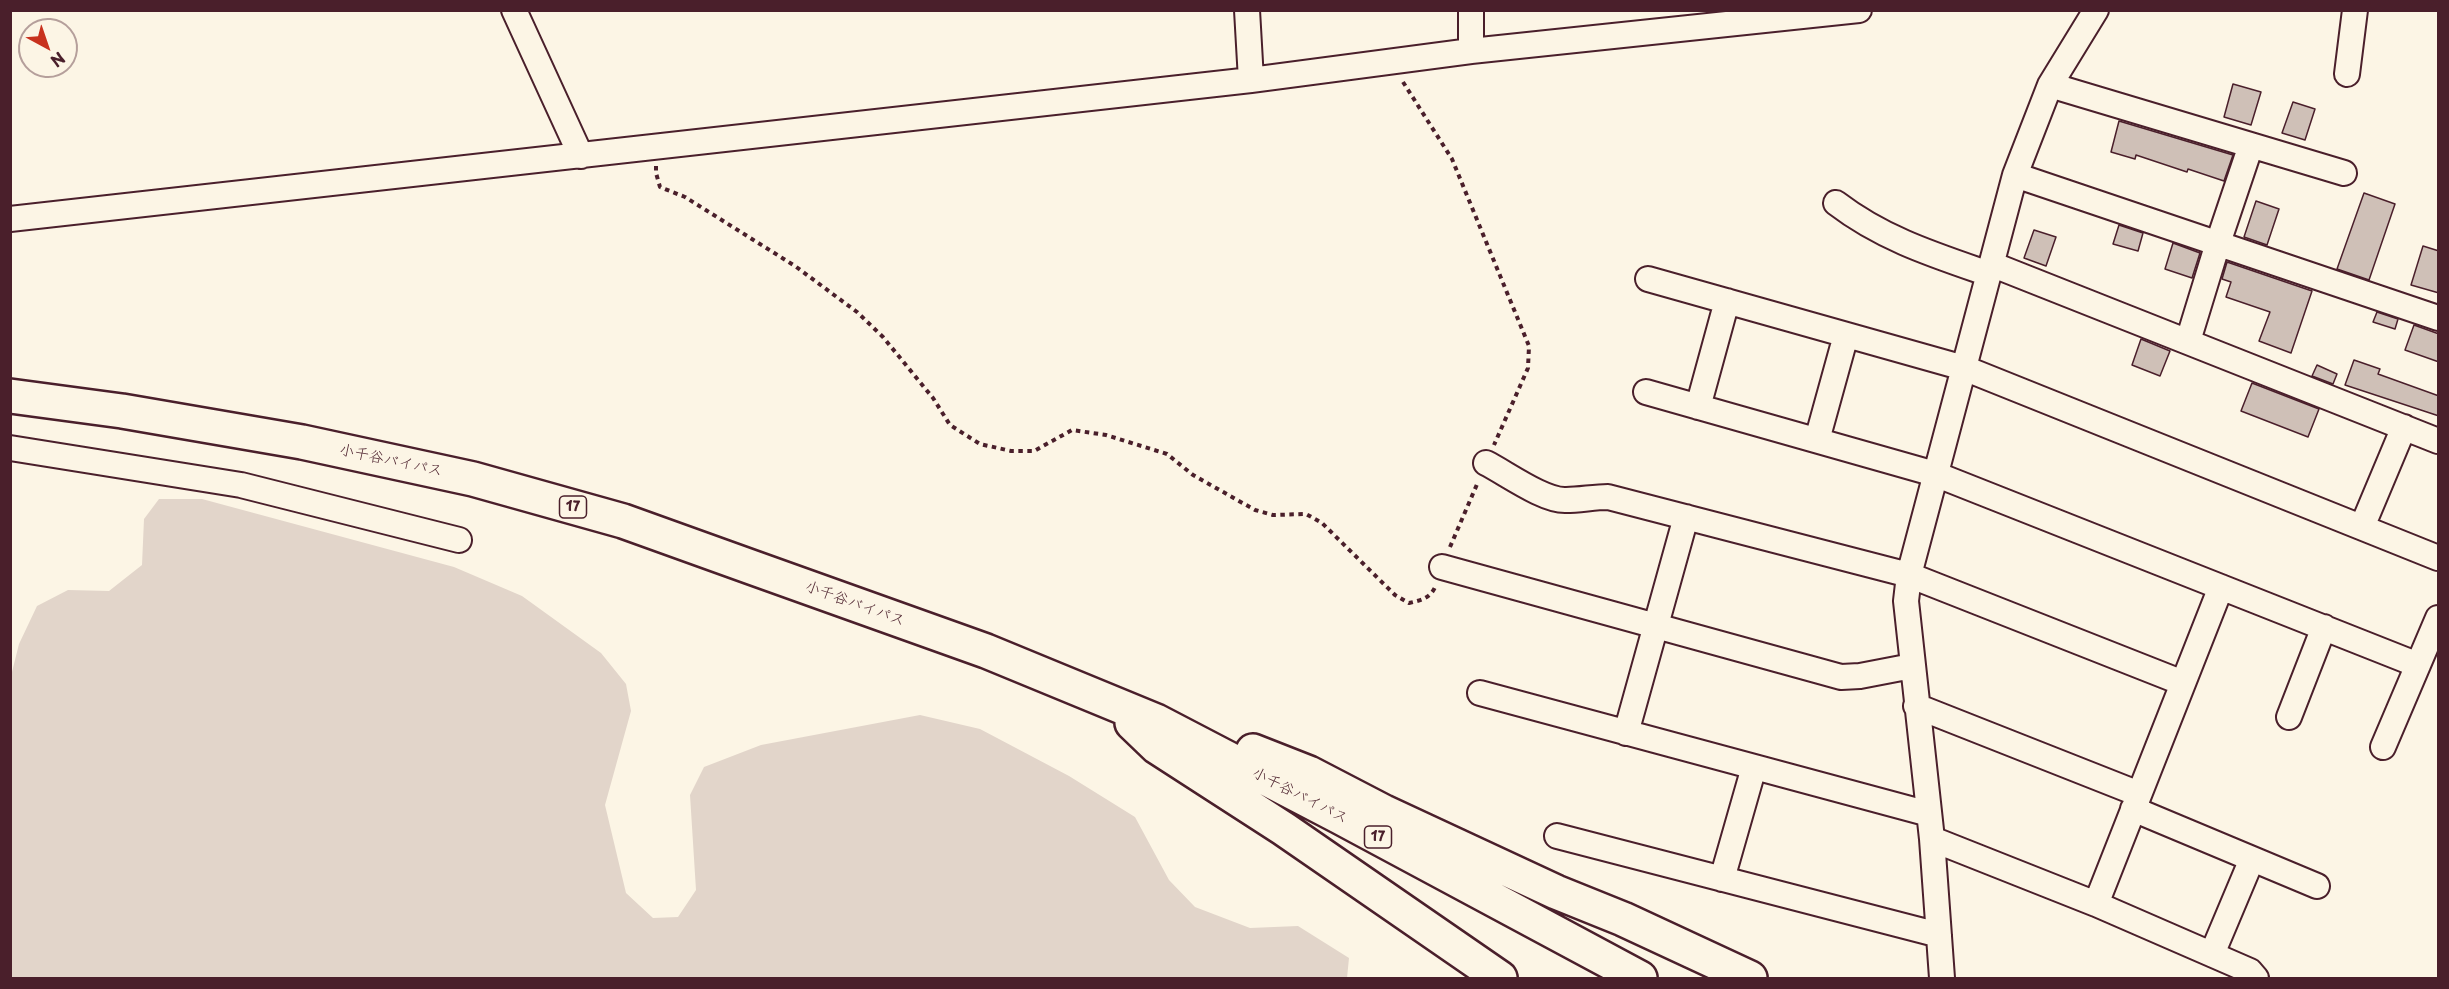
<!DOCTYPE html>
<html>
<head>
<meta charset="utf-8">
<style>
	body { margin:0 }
	#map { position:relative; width:2449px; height:989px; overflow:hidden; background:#fcf5e5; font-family:"Playpen Sans",sans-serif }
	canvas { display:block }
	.frame { position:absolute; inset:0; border:12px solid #4a1f2b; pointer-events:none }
	.north { position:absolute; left:18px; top:18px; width:60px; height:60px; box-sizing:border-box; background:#fcf5e5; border:2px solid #b59f9b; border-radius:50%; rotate:140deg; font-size:16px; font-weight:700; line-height:24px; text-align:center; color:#4a1f2b }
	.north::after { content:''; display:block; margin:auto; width:21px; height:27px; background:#c8321e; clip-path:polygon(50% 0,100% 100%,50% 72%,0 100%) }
</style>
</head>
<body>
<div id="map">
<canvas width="2449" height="989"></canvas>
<div class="frame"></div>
<div class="north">N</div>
</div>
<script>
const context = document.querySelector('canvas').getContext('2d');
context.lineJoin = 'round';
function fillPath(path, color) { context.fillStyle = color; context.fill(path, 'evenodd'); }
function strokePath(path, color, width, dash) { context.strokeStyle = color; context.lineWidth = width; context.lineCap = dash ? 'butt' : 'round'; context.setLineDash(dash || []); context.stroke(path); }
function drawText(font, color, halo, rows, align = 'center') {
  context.font = font + ' "Playpen Sans","Klee One",sans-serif'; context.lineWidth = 4.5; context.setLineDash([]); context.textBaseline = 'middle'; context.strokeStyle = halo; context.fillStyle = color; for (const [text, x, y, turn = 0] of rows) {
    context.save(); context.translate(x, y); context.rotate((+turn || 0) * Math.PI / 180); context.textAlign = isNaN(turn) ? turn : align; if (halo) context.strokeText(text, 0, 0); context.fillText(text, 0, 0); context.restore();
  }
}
const green = new Path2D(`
	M159 499H202L454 567 522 596 601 653 626 684 631 711 605 805 626 893 653 918 678 917 696 890 690 795 704 767 761 745 920 715 980 729 1069 776 1135 817 1169 880 1195 907 1250 928 1298 926 1349 958 1347 978H11L10 680 19 644 37 606 68 590 109 591 142 565 144 519Z`);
const building = new Path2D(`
	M2233 84 2261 92 2251 125 2224 117Z
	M2293 102 2315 109 2305 140 2282 133Z
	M2119 121 2233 155 2224 181 2188 169 2187 172 2136 155 2135 159 2111 152Z
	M2364 193 2395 204 2369 280 2337 269Z
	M2256 201 2279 209 2267 245 2244 237Z
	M2119 225 2143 233 2138 251 2113 244Z
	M2034 230 2056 237 2046 266 2024 258Z
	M2173 243 2200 253 2192 278 2165 269Z
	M2423 246 2439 251V293L2411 285Z
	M2227 262 2312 291 2291 353 2259 341 2270 312 2226 297 2231 282 2222 279Z
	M2377 312 2398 319 2395 329 2373 322Z
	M2414 325 2439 334V362L2405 350Z
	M2141 339 2170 351 2160 376 2132 365Z
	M2354 360 2380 369 2378 374 2439 396V416L2345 385Z
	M2317 365 2337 374 2333 384 2312 376Z
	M2252 383 2319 409 2308 437 2241 411Z`);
const path = new Path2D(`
	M1403 82 1452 159 1529 346 1528 368 1494 445
	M656 166V173L660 187 685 197 795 266 857 312 883 337 933 398 950 425 980 444 1011 451H1034L1072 430 1106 435 1167 454 1193 475 1255 510 1273 515 1306 514 1322 523 1395 595 1409 603C1422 600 1431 598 1436 585
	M1450 547 1478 482`);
const minor = new Path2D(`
	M514 10 581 156
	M1247 10 1251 80
	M1471 10V51
	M2347 74 2355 10
	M2050 85 2344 173
	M2015 175 2438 318
	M1836 203C1883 239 1934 255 1989 274
	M10 219 1251 80 1471 51 1859 10
	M1991 264 2438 441
	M1648 279 1964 368 2438 558
	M2188 341 2218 243 2251 145
	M1646 392 1935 474 2418 665
	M1698 407 1727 301
	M1817 440 1846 335
	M10 448 241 485 459 540
	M1486 463C1506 473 1544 501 1566 500 1580 500 1594 497 1608 497L1909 575 2183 683
	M2362 527 2404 427
	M1442 567 1841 677 1860 676 1912 666
	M1480 693 1929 814
	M1916 706 2139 794
	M2289 717 2324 627
	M1626 733 1686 517
	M2383 747 2438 618
	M2133 809 2317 886
	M1557 836 1939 935
	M1932 839 2096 904 2250 971 2256 978
	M1722 879 1754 767
	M2096 904 2221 587
	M2212 954 2252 859
	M1942 978 1932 839 1906 601 1909 575 2015 175 2050 85 2096 10`);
const highway = new Path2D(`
	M10 396 122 411 302 442 473 479 623 521 751 567 986 651 1156 721 1340 817 1640 978
	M1132 723 1157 747 1284 829 1500 978
	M1253 751 1309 773 1384 812 1556 892 1623 919 1750 978`);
const shields = [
	[573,507,27],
	[1378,837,27]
];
const shieldNames = [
	["17",573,507],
	["17",1378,837]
];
const streetNames = [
	["小千谷バイパス",391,461,12],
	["小千谷バイパス",855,604,20],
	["小千谷バイパス",1300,796,27]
];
fillPath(green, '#e2d5ca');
fillPath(building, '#cfc0b7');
strokePath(building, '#4a1f2b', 1.5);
strokePath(minor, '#4a1f2b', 28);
strokePath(highway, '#4a1f2b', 38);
strokePath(path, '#4a1f2b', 4, [4.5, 4.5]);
strokePath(minor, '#fcf5e5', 24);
strokePath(highway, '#fcf5e5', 33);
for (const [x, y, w] of shields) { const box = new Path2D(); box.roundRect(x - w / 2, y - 11, w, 22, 4.5); context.fillStyle = '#fcf5e5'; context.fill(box); strokePath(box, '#4a1f2b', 1.5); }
drawText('bold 14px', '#4a1f2b', null, shieldNames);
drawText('15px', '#4a1f2b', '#fcf5e5', streetNames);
</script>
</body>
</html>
